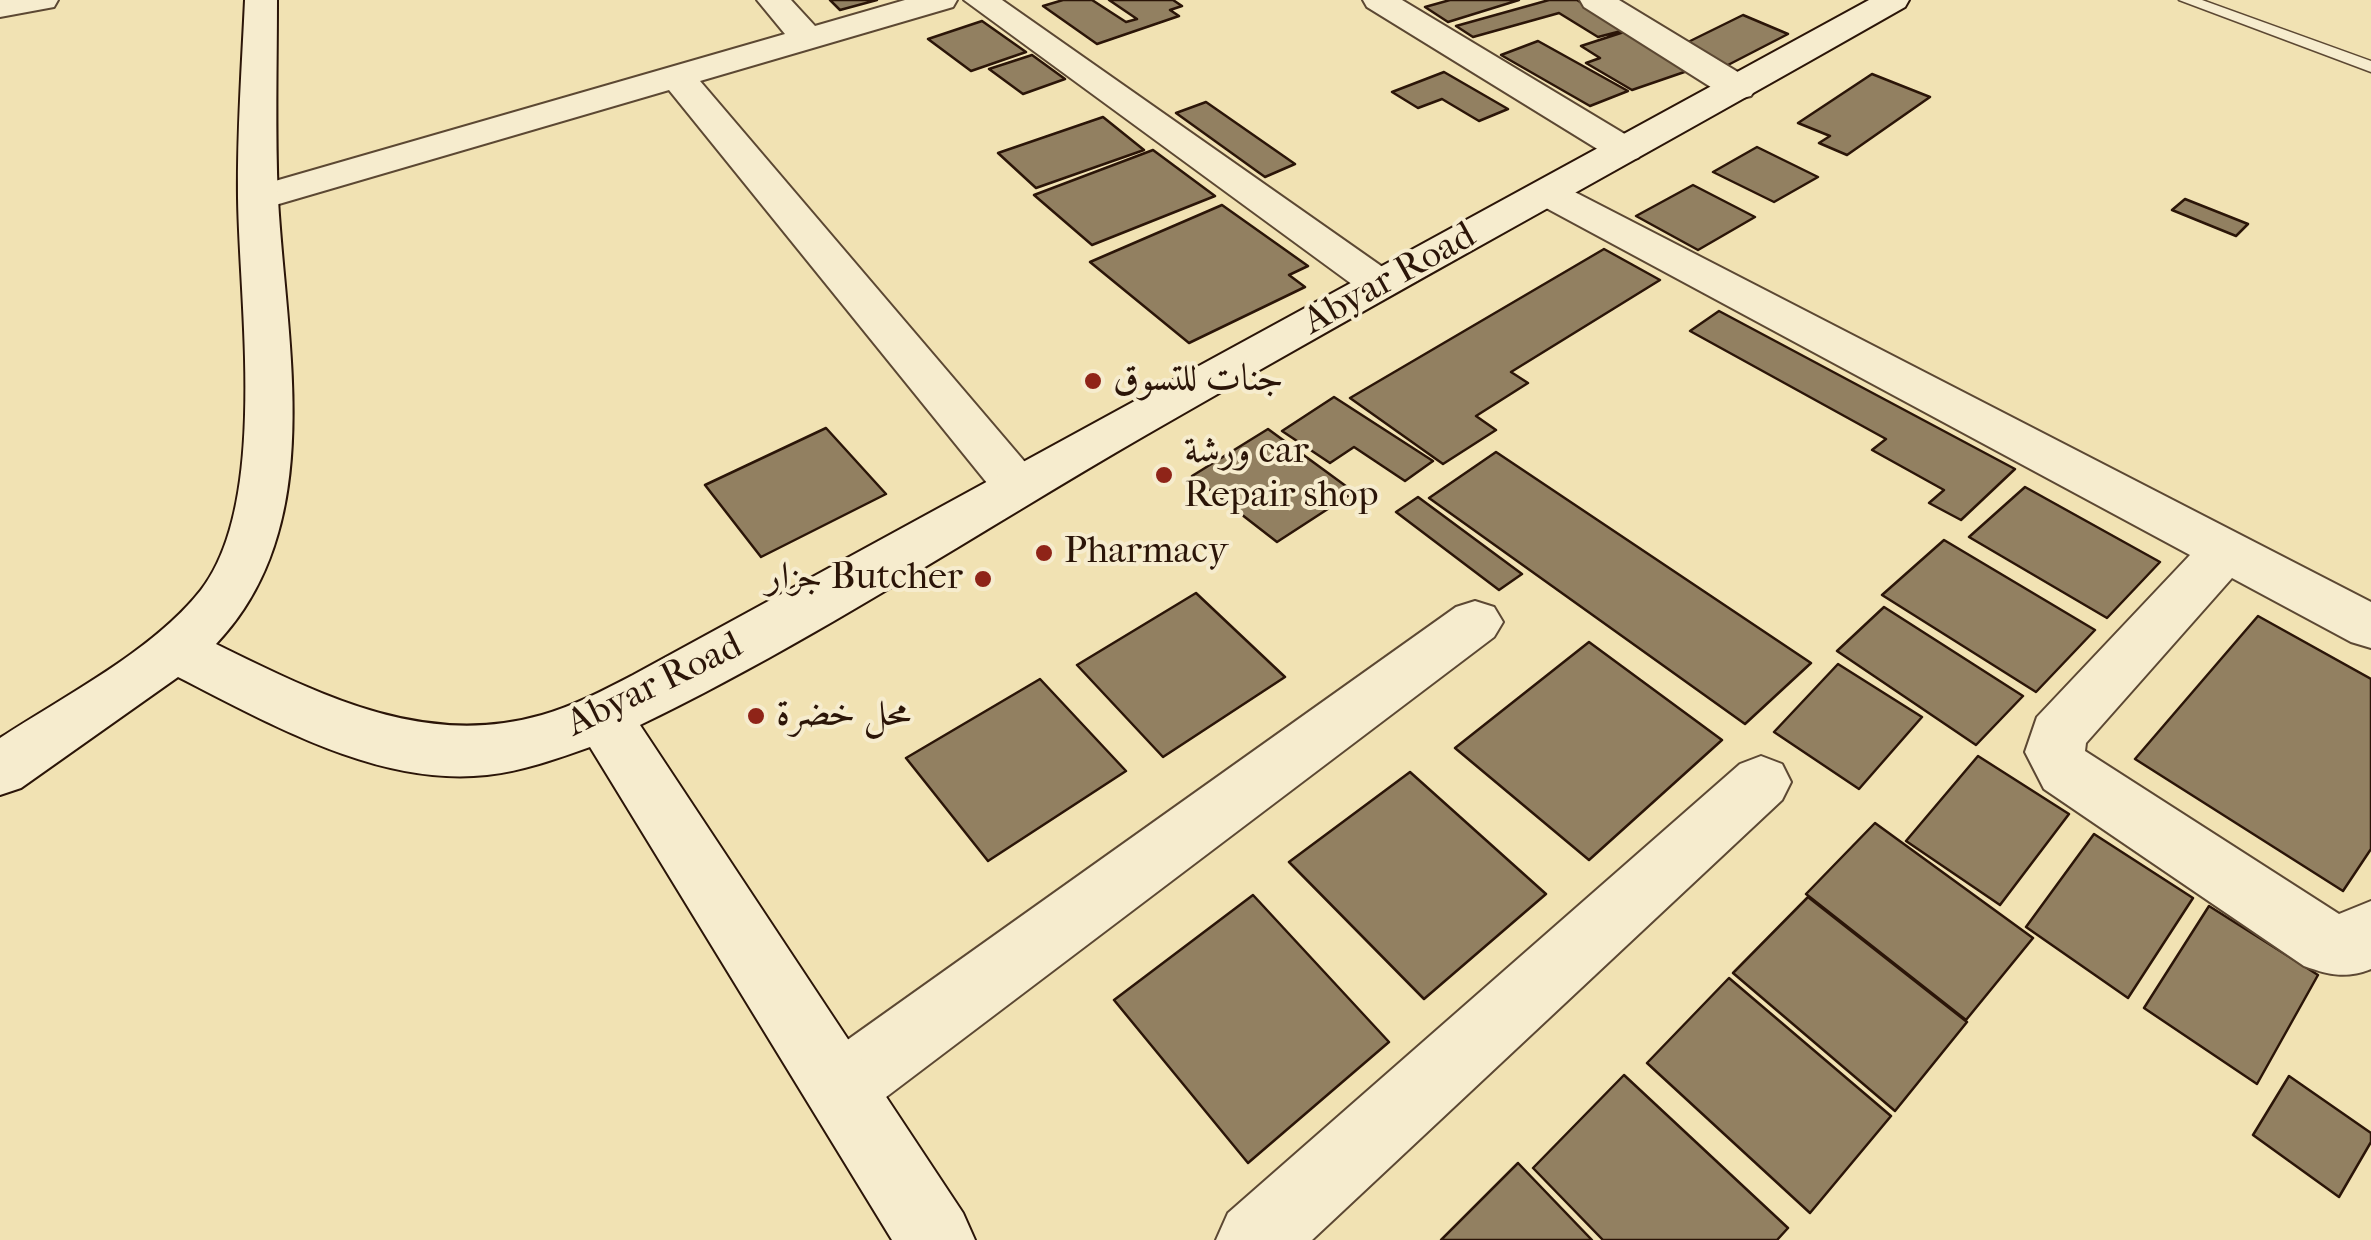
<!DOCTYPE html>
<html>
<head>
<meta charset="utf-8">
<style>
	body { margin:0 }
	canvas { display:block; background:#f1e2b3 }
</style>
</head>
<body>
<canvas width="2371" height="1240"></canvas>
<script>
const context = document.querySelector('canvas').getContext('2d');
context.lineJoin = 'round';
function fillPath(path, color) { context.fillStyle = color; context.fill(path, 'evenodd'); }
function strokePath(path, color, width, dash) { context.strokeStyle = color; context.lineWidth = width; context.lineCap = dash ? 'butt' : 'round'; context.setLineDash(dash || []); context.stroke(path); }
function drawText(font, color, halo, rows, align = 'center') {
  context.font = font + ' "IM FELL French Canon",Amiri,serif'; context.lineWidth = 8; context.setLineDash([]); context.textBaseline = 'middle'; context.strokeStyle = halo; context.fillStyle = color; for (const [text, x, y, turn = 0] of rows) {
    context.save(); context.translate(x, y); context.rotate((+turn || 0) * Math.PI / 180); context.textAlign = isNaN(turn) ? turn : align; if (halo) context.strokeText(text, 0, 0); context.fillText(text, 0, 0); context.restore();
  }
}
const building = new Path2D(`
	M830 0H877L840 10Z
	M1063 0H1092L1126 22 1137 19 1109 0H1173L1182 6 1170 10 1179 16 1097 44 1043 6Z
	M1450 0H1519L1448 22 1425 7Z
	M1549 0H1577L1625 30 1598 37 1559 13 1473 37 1456 26Z
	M1743 15 1788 34 1726 66 1680 46Z
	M982 21 1026 52 971 71 928 39Z
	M1630 30 1696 68 1632 90 1586 63 1600 58 1581 46Z
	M1538 41 1628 91 1590 106 1501 55Z
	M1032 55 1065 79 1023 94 989 69Z
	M1444 72 1508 109 1479 121 1442 99 1418 108 1392 92Z
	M1872 74 1930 97 1847 155 1819 143 1830 136 1798 123Z
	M1206 102 1295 164 1265 177 1176 113Z
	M1103 117 1144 150 1036 188 998 153Z
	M1757 147 1818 177 1774 202 1713 172Z
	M1153 150 1215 196 1092 245 1034 195Z
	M1693 185 1755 217 1698 250 1636 216Z
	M2185 199 2248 224 2236 236 2172 210Z
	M1222 205 1308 266 1289 275 1305 287 1189 343 1090 262Z
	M1604 249 1660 280 1511 372 1528 383 1476 416 1496 430 1443 464 1350 398Z
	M1719 311 2015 469 1961 520 1929 503 1944 490 1872 450 1886 439 1690 331Z
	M1334 397 1433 461 1405 481 1354 447 1330 463 1282 431Z
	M826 428 886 494 761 557 705 485Z
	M1268 429 1354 492 1277 542 1192 476Z
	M1496 452 1811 663 1745 724 1429 498Z
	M2025 487 2160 562 2107 618 1969 537Z
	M1418 497 1522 574 1499 590 1396 512Z
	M1944 540 2095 630 2036 692 1882 595Z
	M1196 593 1285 677 1163 757 1077 665Z
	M1884 607 2023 696 1976 745 1837 651Z
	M2258 616 2371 679V849L2343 891 2135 759Z
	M1589 642 1722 740 1589 860 1455 748Z
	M1838 664 1922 717 1859 789 1774 732Z
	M1040 679 1126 771 988 861 906 758Z
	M1978 756 2069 814 2000 905 1906 841Z
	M1410 772 1546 894 1424 999 1289 862Z
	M1875 823 2033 938 1966 1020 1806 894Z
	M2094 834 2193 898 2128 998 2026 927Z
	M1253 895 1389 1042 1248 1163 1114 1000Z
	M1808 897 1967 1022 1895 1111 1733 973Z
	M2209 906 2318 975 2257 1084 2144 1008Z
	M1729 978 1891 1116 1810 1213 1647 1063Z
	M1624 1075 1788 1228 1777 1240H1603L1533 1168Z
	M2289 1076 2371 1133V1142L2339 1197 2253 1135Z
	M1518 1163 1592 1240H1441Z`);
const lane = new Path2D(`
	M2179 0H2202L2371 61V72Z`);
const street = new Path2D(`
	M0 0H58L54 7 0 17Z
	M757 0H791L815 26 905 0H957L953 7 700 81 1036 475 1043 487 1036 499 1018 505 1000 499 669 90 272 206 258 210 244 206 238 198 244 190 785 34Z
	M964 0H1002L1394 275 1400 284 1394 293 1379 297 1364 293Z
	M1363 0H1402L1638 142 1644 150 1638 158 1625 161 1612 158 1367 7Z
	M1580 0H1619L1751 80 1756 88 1751 96 1738 99 1725 96 1584 7Z
	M1549 182 1563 186 2371 602V648L2351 642 2232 578 2086 743 2085 751 2339 914 2371 901V969C2346 979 2329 975 2304 966L2044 789 2025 752 2037 717 2190 555 1535 202 1529 194 1535 186Z
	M1475 601 1494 607 1503 622 1494 637 865 1113 840 1124 815 1113 804 1088 815 1063 1456 607Z
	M1761 756 1782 764 1791 782 1782 800 1312 1240H1216L1228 1213 1740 764Z`);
const secondary = new Path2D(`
	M245 0H277C277 66 275 133 278 199 286 346 329 526 216 644 320 695 424 749 542 715 574 706 604 690 633 675L1869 0H1909L1905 7C1653 151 1397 290 1146 435 978 532 814 641 640 725L963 1213 975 1240H892L590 747C556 759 523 771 487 775 379 787 271 724 178 677L21 788 0 795V738C64 696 153 651 201 590 269 502 239 304 238 197 237 131 242 66 245 0Z`);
const markers = [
	[1093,381,10,"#8f2418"],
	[1164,475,10,"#8f2418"],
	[1044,553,10,"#8f2418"],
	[983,579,10,"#8f2418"],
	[756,716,10,"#8f2418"]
];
const streetNames = [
	["Abyar Road",1390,280,-29],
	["Abyar Road",655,686,-26]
];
const poiNames = [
	["جنات للتسوق",1113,381],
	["ورشة car",1184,453],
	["Repair shop",1184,497],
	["Pharmacy",1064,553],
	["جزار Butcher",963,579,"right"],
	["محل خضرة",776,716]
];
fillPath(building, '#928061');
strokePath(building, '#2b1508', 2.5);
strokePath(lane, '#5c4833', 3);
strokePath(street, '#5c4833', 4);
strokePath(secondary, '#2b1508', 4);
fillPath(lane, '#f6ecce');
fillPath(street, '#f6ecce');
fillPath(secondary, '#f6ecce');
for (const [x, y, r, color] of markers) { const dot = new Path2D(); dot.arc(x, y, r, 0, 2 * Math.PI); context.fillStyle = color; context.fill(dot); strokePath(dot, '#f6ecce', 4); }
drawText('38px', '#2b1508', '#f6ecce', streetNames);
drawText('38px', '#2b1508', '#f6ecce', poiNames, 'left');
</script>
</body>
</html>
